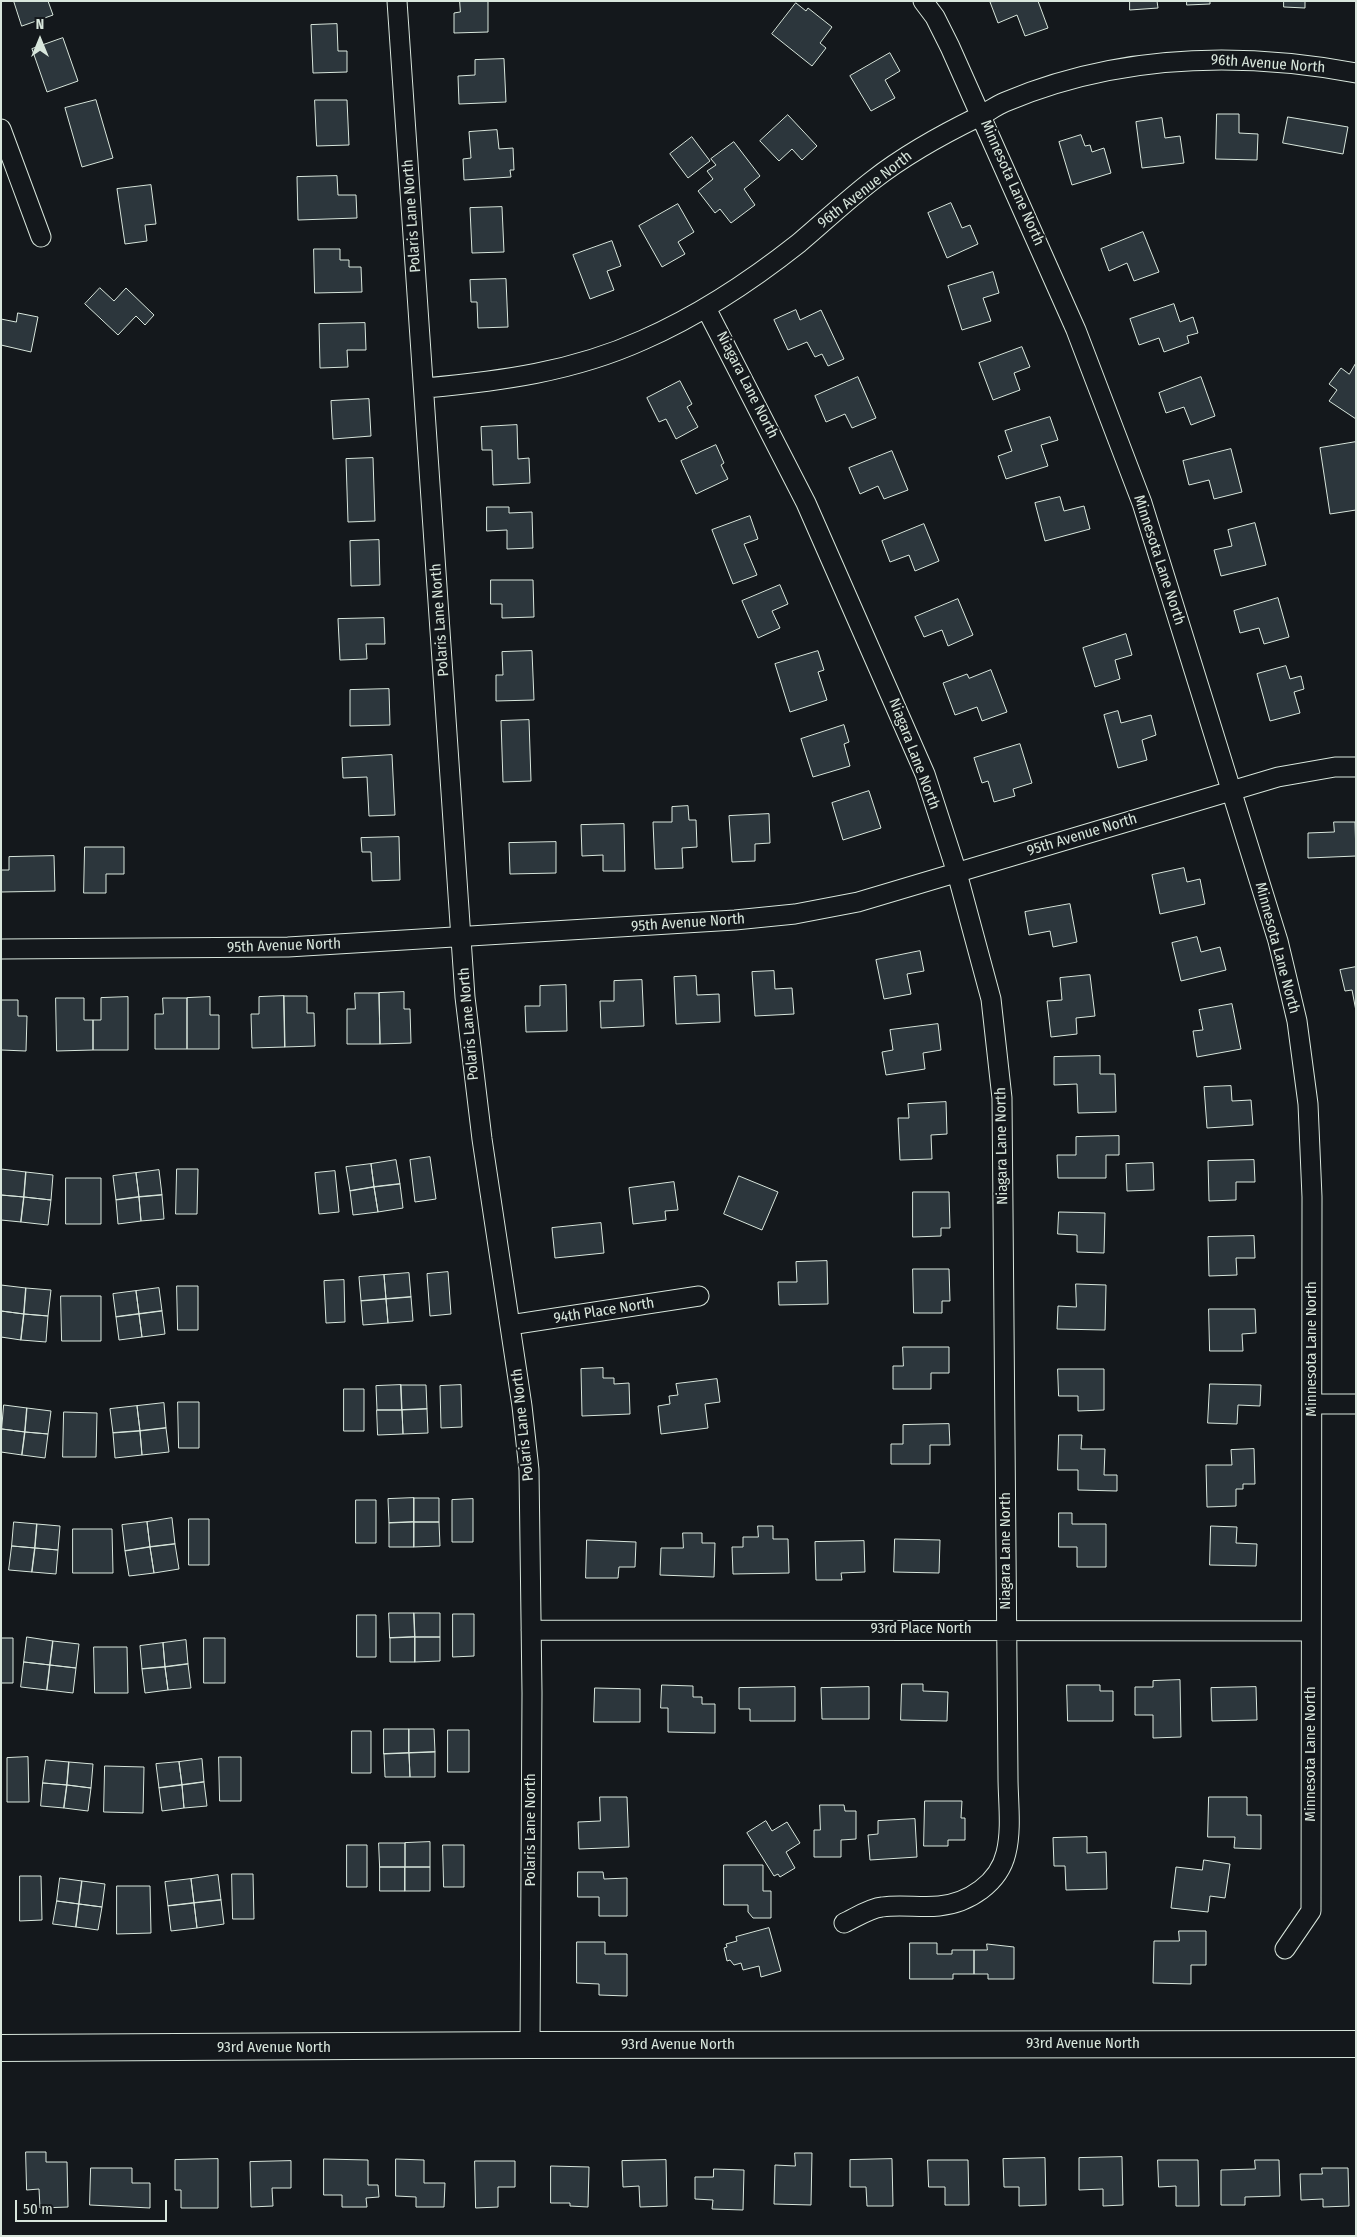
<!DOCTYPE html>
<html>
<head>
<meta charset="utf-8">
<style>
	body { margin:0 }
	#map { position:relative; width:1357px; height:2237px; overflow:hidden; background:#14181c; font-family:"Fira Sans Condensed",sans-serif }
	canvas { display:block }
	.frame { position:absolute; inset:0; border:2px solid #d8e6dc; pointer-events:none }
	.north { position:absolute; left:15px; top:15px; width:50px; height:50px; -webkit-text-stroke:4px #14181c; paint-order:stroke; rotate:0deg; font-size:14px; font-weight:700; line-height:20px; text-align:center; color:#d8e6dc }
	.north::after { content:''; display:block; margin:auto; width:18px; height:22px; background:#d8e6dc; clip-path:polygon(50% 0,100% 100%,50% 72%,0 100%) }
	.scale { position:absolute; left:15px; top:2200px; width:152px; height:22px; box-sizing:border-box; border:2px solid #d8e6dc; border-top:0; padding-left:6px; font-size:15px; line-height:18px; white-space:nowrap; color:#d8e6dc; -webkit-text-stroke:4px #14181c; paint-order:stroke }
</style>
</head>
<body>
<div id="map">
<canvas width="1357" height="2237"></canvas>
<div class="frame"></div>
<div class="north">N</div>
<div class="scale">50 m</div>
</div>
<script>
const context = document.querySelector('canvas').getContext('2d');
context.lineJoin = 'round';
function fillPath(path, color) { context.fillStyle = color; context.fill(path, 'evenodd'); }
function strokePath(path, color, width, dash) { context.strokeStyle = color; context.lineWidth = width; context.lineCap = dash ? 'butt' : 'round'; context.setLineDash(dash || []); context.stroke(path); }
function drawText(font, color, halo, rows, align = 'center') {
  context.font = font + ' "Fira Sans Condensed",sans-serif'; context.lineWidth = 4; context.setLineDash([]); context.textBaseline = 'middle'; context.strokeStyle = halo; context.fillStyle = color; for (const [text, x, y, turn = 0] of rows) {
    context.save(); context.translate(x, y); context.rotate((+turn || 0) * Math.PI / 180); context.textAlign = isNaN(turn) ? turn : align; if (halo) context.strokeText(text, 0, 0); context.fillText(text, 0, 0); context.restore();
  }
}
const building = new Path2D(`
	M14 1H48L53 15 22 26Z
	M460 1H488V32L454 33V13L460 12Z
	M1038 1 1048 28 1025 36 1017 15 998 23 990 2Z
	M1130 1H1157L1158 8 1130 10Z
	M1187 1H1210V4L1187 5Z
	M1284 1H1305V8L1284 7Z
	M796 3 806 11 808 8 832 27 820 43 826 48 812 66 772 34Z
	M337 24 338 51H347V72L313 73 311 25Z
	M63 38 78 81 47 92 32 49Z
	M890 53 900 71 885 80 895 98 871 111 850 76Z
	M504 59 506 102 459 104 458 76 475 75V60Z
	M96 100 113 158 82 167 65 108Z
	M315 100H347L349 145 317 146Z
	M1217 114H1239V133L1258 134 1257 160 1216 159Z
	M788 115 817 146 802 160 792 149 779 161 760 141Z
	M1288 117 1348 127 1343 154 1283 143Z
	M1162 118 1165 138 1180 136 1184 163 1142 168 1136 122Z
	M497 130 499 149 513 148 514 170H510L511 177 464 180 463 159 471 158 469 132Z
	M1081 135 1085 146 1090 145 1092 152 1104 148 1111 173 1072 185 1059 142Z
	M692 137 710 161 688 178 670 154Z
	M734 142 760 176 744 189 755 205 731 223 720 209 715 213 698 191 713 179 707 171 716 165 711 159Z
	M337 176 338 195H356L357 218 298 220 297 177Z
	M151 185 156 224 145 225 147 241 125 244 117 189Z
	M951 203 962 228 970 225 978 244 947 258 928 213Z
	M678 204 694 232 678 242 685 254 662 267 639 226Z
	M502 207 504 252 472 253 470 208Z
	M1143 232 1159 272 1134 281 1127 263 1109 271 1101 249Z
	M612 241 621 266 607 271 614 290 590 299 573 255Z
	M314 249H340V260H349V267H361L362 292 315 293Z
	M993 272 999 293 983 298 991 321 962 330 948 286Z
	M506 279 508 327 478 328 477 302H471L470 280Z
	M100 288 114 301 126 288 154 315 145 325 136 316 118 335 85 304Z
	M1174 304 1180 322 1193 317 1198 333 1187 336 1189 343 1164 352 1159 338 1139 345 1130 319Z
	M796 310 800 320 821 310 844 359 828 366 822 354 815 357 807 342 788 350 774 320Z
	M18 313 38 317 31 352 1 345V319L16 322Z
	M365 323 366 350H347L348 367 320 368 319 324Z
	M1022 347 1030 367 1014 373 1020 390 993 400 979 363Z
	M1356 363V419L1329 401 1337 390 1329 384 1341 368 1349 374Z
	M858 377 876 418 852 428 845 414 826 422 815 396Z
	M1201 377 1215 416 1191 425 1184 407 1166 413 1159 393Z
	M680 381 692 404 687 407 698 427 676 439 666 419 659 422 647 398Z
	M369 399 371 436 333 439 331 401Z
	M1050 417 1058 440 1041 445 1048 466 1006 479 998 456 1012 451 1005 431Z
	M517 425 518 459 529 458 530 483 493 485 492 450H482L481 427Z
	M1356 442V510L1330 514 1320 448Z
	M716 445 724 463 721 465 728 479 696 494 681 461Z
	M1231 449 1242 492 1214 499 1209 480 1189 485 1183 461Z
	M892 451 908 490 884 499 878 486 860 494 849 468Z
	M373 458 375 521 348 522 346 459Z
	M1060 497 1064 511 1084 506 1090 529 1045 541 1035 503Z
	M487 507H509V513L532 512 533 548 507 549V530L487 531Z
	M750 516 758 539 744 544 757 575 733 584 712 530Z
	M1255 523 1266 565 1221 576 1214 550 1232 546 1228 530Z
	M924 524 939 561 915 571 909 555 890 562 882 541Z
	M379 540 380 585 351 586 350 541Z
	M491 580H533L534 617 502 618V604H491Z
	M780 585 788 604 772 611 780 628 758 638 742 601Z
	M1278 598 1289 637 1264 644 1259 628 1240 633 1234 611Z
	M958 599 973 635 948 646 942 630 924 637 915 617Z
	M384 618 385 644H366L367 659 340 660 338 619Z
	M1126 634 1132 655 1115 660 1120 679 1095 687 1083 648Z
	M532 651 534 700 496 701V675H503L502 652Z
	M818 651 824 670 818 672 827 700 790 712 775 664Z
	M1286 666 1290 679 1301 676 1304 689 1294 692 1300 713 1270 721 1257 674Z
	M991 670 1007 712 982 721 977 707 955 715 943 683 967 674 969 678Z
	M389 689 390 725 350 726V690Z
	M1118 711 1121 723 1151 715 1156 735 1142 740 1147 760 1118 768 1104 715Z
	M529 720 531 781 503 782 501 721Z
	M844 725 849 742 844 744 850 766 813 777 801 739Z
	M1020 744 1032 783 1013 789 1015 796 994 802 988 781 982 783 974 758Z
	M392 755 395 815 369 816 367 777 343 778 342 758Z
	M869 791 881 828 843 840 832 803Z
	M688 806 689 820H696L697 847 682 848 683 868 655 869 653 822H672V807Z
	M769 814 770 843 755 844V861L732 862 729 816Z
	M1334 822H1355L1356 856 1308 858V833L1334 832Z
	M624 824 625 871H603V855L582 856 581 825Z
	M399 837 400 880 372 881 371 852H362L361 838Z
	M556 842V873L510 874 509 843Z
	M85 847H124V874H106V893H84Z
	M54 856 55 891 1 892V870H9V857Z
	M1184 868 1187 882 1200 879 1205 904 1160 914 1152 875Z
	M1070 904 1077 942 1053 947 1050 931 1029 935 1025 912Z
	M1197 937 1201 952 1220 947 1226 970 1181 981 1172 943Z
	M920 951 924 971 907 974 911 994 884 999 876 960Z
	M1356 967V1011L1352 990 1345 991 1340 970Z
	M774 971 775 989 792 988 794 1014 755 1016 752 972Z
	M1090 975 1095 1016 1076 1018 1077 1034 1051 1037 1047 1001 1062 1000 1060 978Z
	M696 976 697 995 719 994 720 1022 676 1024 674 977Z
	M642 980 644 1026 601 1028 600 1001H614V981Z
	M566 985 567 1031 526 1032 525 1006H540V986Z
	M404 992V1009H410L411 1043 380 1044 379 993Z
	M355 993H379L380 1044H347V1009H355Z
	M284 996H307V1013H314L315 1046 285 1047Z
	M284 996 285 1047 252 1048 251 1014H259V997Z
	M128 997V1050H93V1020H101V998Z
	M210 997V1015H219V1049H187V998Z
	M56 998H84V1020H93V1050L57 1051Z
	M163 998H187V1049H155V1014H163Z
	M1 1000H18V1016H27L26 1051 1 1050Z
	M1232 1004 1241 1049 1197 1057 1193 1031 1203 1030 1199 1010Z
	M938 1024 941 1050 923 1053 925 1069 886 1075 882 1052 893 1050 890 1030Z
	M1100 1056V1074H1115L1116 1112 1078 1113 1077 1084 1054 1085V1057Z
	M1231 1086 1232 1101 1251 1100 1253 1125 1207 1128 1204 1087Z
	M946 1102 947 1134 931 1135 932 1159 900 1160 898 1118H909L908 1104Z
	M1119 1136V1155H1106V1178H1058L1057 1155H1076V1137Z
	M430 1157 436 1199 415 1202 410 1160Z
	M396 1160 400 1184 374 1187 371 1164Z
	M1254 1160 1255 1182H1236V1200L1209 1201 1208 1161Z
	M1153 1163 1154 1190 1127 1191 1126 1164Z
	M371 1164 374 1187 350 1191 346 1167Z
	M1 1169 26 1172 24 1197 1 1195Z
	M177 1169H198L197 1214H176Z
	M159 1170 162 1195 139 1197 136 1173Z
	M335 1171 339 1212 319 1214 315 1173Z
	M26 1172 53 1175 51 1200 24 1197Z
	M136 1173 139 1197 116 1200 113 1176Z
	M739 1176 778 1192 762 1230 724 1214Z
	M66 1178H101V1224H66Z
	M674 1182 678 1210 665 1211 666 1220 633 1224 629 1188Z
	M400 1184 403 1208 378 1212 374 1187Z
	M374 1187 378 1212 353 1215 350 1191Z
	M913 1192H949L950 1228H941V1236L913 1237Z
	M1 1195 24 1197 21 1222 1 1220Z
	M162 1195 164 1219 141 1221 139 1197Z
	M24 1197 51 1200 48 1225 21 1222Z
	M139 1197 141 1221 118 1224 116 1200Z
	M1059 1212 1105 1213 1104 1253 1077 1252V1235L1058 1234Z
	M601 1223 604 1253 555 1258 552 1228Z
	M1254 1236 1255 1258H1236L1237 1275 1209 1276 1208 1237Z
	M827 1261 828 1304 779 1305 778 1282H797L796 1262Z
	M913 1269H949L950 1301H942V1313H914Z
	M448 1272 451 1314 430 1316 427 1274Z
	M409 1273 411 1297 386 1299 384 1275Z
	M384 1275 386 1299 361 1301 359 1277Z
	M344 1280 345 1322 326 1323 324 1281Z
	M1076 1284 1106 1285 1105 1330 1057 1329 1058 1306 1076 1307Z
	M1 1285 26 1288 24 1314 1 1311Z
	M177 1286H198V1330H178Z
	M26 1288 51 1290 48 1316 24 1314Z
	M159 1288 162 1311 139 1314 136 1291Z
	M136 1291 139 1314 116 1317 113 1294Z
	M61 1296H101V1341H62Z
	M411 1297 413 1321 388 1323 386 1299Z
	M386 1299 388 1323 363 1325 361 1301Z
	M1209 1309H1255L1256 1333 1242 1334 1243 1351H1210Z
	M1 1311 24 1314 21 1340 1 1337Z
	M162 1311 165 1334 142 1337 139 1314Z
	M24 1314 48 1316 46 1342 21 1340Z
	M139 1314 142 1337 119 1340 116 1317Z
	M903 1347H949V1373H931V1389H893V1366H903Z
	M603 1368V1378H614V1384L629 1383 630 1414 582 1416 581 1369Z
	M1058 1369H1104V1410L1078 1411V1396H1059Z
	M717 1379 720 1402 705 1404 708 1428 661 1434 658 1406 670 1404 669 1396 678 1395 676 1384Z
	M1210 1384 1261 1385 1260 1406 1238 1405 1237 1424 1208 1423Z
	M401 1385H426L427 1409 402 1410Z
	M401 1385 402 1410H377L376 1386Z
	M461 1385 462 1427 441 1428 440 1386Z
	M344 1389H364V1431H344Z
	M178 1402H199V1448H179Z
	M164 1403 166 1428 140 1431 137 1406Z
	M4 1405 27 1408 25 1432 2 1429Z
	M137 1406 140 1431 113 1433 110 1409Z
	M27 1408 51 1411 48 1434 25 1432Z
	M427 1409 428 1433 403 1434 402 1410Z
	M377 1410H402L403 1434 378 1435Z
	M64 1412 97 1413 96 1457H63Z
	M949 1424 950 1445H930V1464H891V1444H903V1425Z
	M166 1428 169 1452 142 1455 140 1431Z
	M2 1429 25 1432 22 1455 1 1452Z
	M140 1431 142 1455 115 1458 113 1433Z
	M25 1432 48 1434 45 1458 22 1455Z
	M1059 1435H1082L1081 1449H1105L1104 1475H1117V1491L1078 1490V1470H1058Z
	M1254 1449 1255 1484H1243V1489H1236V1506L1207 1507 1206 1465H1232L1231 1450Z
	M414 1498H439V1522H414Z
	M414 1498V1522L389 1523 388 1499Z
	M473 1499V1542H452V1500Z
	M356 1500H376V1543H356Z
	M1059 1513H1072V1524H1106V1567H1077V1547H1059Z
	M172 1518 175 1544 150 1547 147 1522Z
	M189 1519H209V1565H189Z
	M14 1522 37 1524 35 1548 12 1546Z
	M147 1522 150 1547 125 1551 122 1525Z
	M414 1522V1547H389V1523Z
	M414 1522H439L440 1546 414 1547Z
	M37 1524 60 1526 58 1550 35 1548Z
	M758 1526H773V1539H788L789 1573 733 1574 732 1547H743V1537H758Z
	M1211 1526 1237 1527 1236 1543 1257 1544 1256 1566 1210 1565Z
	M73 1529H112L113 1573H73Z
	M683 1533H702V1543H715L714 1577 660 1575 661 1548H683Z
	M895 1539 940 1540 939 1573 894 1572Z
	M587 1540 636 1542 635 1567H619L618 1578H586Z
	M864 1541 865 1572 841 1573 842 1580H816L815 1542Z
	M175 1544 179 1569 154 1573 150 1547Z
	M12 1546 35 1548 32 1572 9 1570Z
	M150 1547 154 1573 129 1576 125 1551Z
	M35 1548 58 1550 56 1574 32 1572Z
	M389 1613H414L415 1637 390 1638Z
	M414 1613H440V1637H415Z
	M453 1614H474V1656L453 1657Z
	M357 1615H376V1657H357Z
	M27 1637 53 1641 50 1665 24 1662Z
	M415 1637H440V1661L415 1662Z
	M415 1637V1662H390V1638Z
	M1 1638H13V1683H1Z
	M204 1638H225V1683H204Z
	M186 1640 188 1664 165 1667 163 1643Z
	M53 1641 79 1644 76 1668 50 1665Z
	M163 1643 165 1667 142 1669 140 1646Z
	M94 1647H127L128 1693H95Z
	M24 1662 50 1665 47 1690 21 1687Z
	M188 1664 191 1688 168 1690 165 1667Z
	M50 1665 76 1668 73 1693 47 1690Z
	M165 1667 168 1690 145 1693 142 1669Z
	M1180 1680 1181 1737 1153 1738V1715H1135V1687H1153V1681Z
	M902 1684H923V1691L948 1692 947 1721 901 1720Z
	M662 1685 693 1686V1697H702V1704H715V1733L668 1732V1708H661Z
	M1067 1685H1100V1691H1113V1721H1068Z
	M795 1687V1721H750V1709H739V1688Z
	M869 1687V1719H822L821 1688Z
	M1256 1687 1257 1720 1212 1721 1211 1688Z
	M595 1688 640 1689V1722H594Z
	M384 1729H409V1753L384 1754Z
	M409 1729H434L435 1752 409 1753Z
	M448 1730H469V1772H448Z
	M352 1731H371V1773H352Z
	M435 1752V1777H410L409 1753Z
	M409 1753 410 1777H385L384 1754Z
	M28 1757 29 1802H7V1758Z
	M219 1757H241V1801H220Z
	M202 1759 204 1782 182 1785 179 1762Z
	M46 1760 69 1762 67 1785 43 1783Z
	M69 1762 93 1764 91 1788 67 1785Z
	M179 1762 182 1785 159 1788 156 1764Z
	M105 1766 144 1767 143 1813 104 1812Z
	M204 1782 207 1806 184 1808 182 1785Z
	M43 1783 67 1785 64 1808 41 1806Z
	M67 1785 91 1788 88 1811 64 1808Z
	M182 1785 184 1808 162 1811 159 1788Z
	M600 1797H627L629 1847 579 1849 578 1822 600 1821Z
	M1209 1797H1247V1815H1261V1849L1234 1848 1235 1837H1208Z
	M925 1801H962L961 1818H965V1840H948V1846H924Z
	M820 1805H844L845 1811H856V1839L841 1840V1857H814V1830H820Z
	M915 1819 917 1857 870 1860 868 1835 878 1834V1821Z
	M766 1821 772 1831 787 1822 800 1843 786 1852 795 1868 780 1877 778 1874 774 1876 747 1833Z
	M1087 1837V1853L1106 1852 1107 1889 1066 1890 1065 1866H1054L1053 1838Z
	M430 1842V1867H405V1843Z
	M379 1843H405V1867H380Z
	M347 1845H367V1887H347Z
	M443 1845H464V1887H444Z
	M1204 1860 1230 1864 1225 1898 1210 1896 1208 1912 1171 1908 1176 1867 1202 1870Z
	M724 1865H763V1891H771V1918H753L748 1912V1905H724Z
	M380 1867H405V1891H380Z
	M405 1867H430V1891H405Z
	M578 1872H603L604 1879 627 1878V1916H599V1897H578Z
	M232 1874H253L254 1919H233Z
	M218 1875 221 1900 194 1903 191 1879Z
	M20 1876H41L42 1920 20 1921Z
	M60 1878 82 1881 79 1904 57 1901Z
	M191 1879 194 1903 168 1906 165 1882Z
	M82 1881 105 1884 102 1907 79 1904Z
	M117 1886H150L151 1933 117 1934Z
	M221 1900 224 1924 197 1928 194 1903Z
	M57 1901 79 1904 76 1927 53 1924Z
	M194 1903 197 1928 171 1931 168 1906Z
	M79 1904 102 1907 98 1930 76 1927Z
	M769 1928 781 1971 761 1977 759 1966 743 1970 741 1963 734 1965 730 1960 727 1961 724 1948 727 1947 726 1944 737 1941 736 1937Z
	M1179 1931H1206V1965H1191V1984L1153 1983 1154 1941H1179Z
	M577 1942H605V1954H627V1996L599 1995V1984L577 1983Z
	M910 1943H937V1954H952V1950H974V1974H953V1979H910Z
	M987 1944 1014 1947V1979H988V1974H974V1950H987Z
	M26 2152H46V2162H67L68 2207 40 2208 39 2189 27 2190Z
	M795 2153H812L811 2205 774 2204 775 2165 795 2166Z
	M1122 2157 1123 2205 1103 2206V2189L1079 2190V2158Z
	M1045 2158 1046 2205 1019 2206V2187H1004L1003 2159Z
	M218 2159V2208H181V2190H175V2160Z
	M324 2159 368 2160V2185H378L379 2197 366 2198 367 2207H342V2195H324Z
	M396 2159 424 2160V2183H445L444 2207H416V2197L396 2196Z
	M892 2159 893 2206H867L866 2187H850V2160Z
	M666 2160 667 2206 640 2207 639 2186 623 2187 622 2161Z
	M928 2160H968L969 2205H945V2187H929Z
	M1158 2160H1198L1199 2206H1176V2186L1159 2187Z
	M1255 2160H1279L1280 2196 1245 2197V2205H1221V2170L1255 2169Z
	M291 2161V2188H272L273 2206 251 2207 250 2162Z
	M475 2161H515V2187H498V2207L476 2208Z
	M551 2166 589 2167 588 2207 570 2206V2203H551Z
	M91 2168H132V2183H150V2208L90 2205Z
	M1322 2168H1348L1349 2206 1323 2207V2199L1301 2200 1300 2174H1322Z
	M714 2169 744 2170 743 2210 712 2209 713 2200 695 2199V2177H713Z`);
const street = new Path2D(`
	M397 1 465 997 482 1139 522 1406 529 1470 532 1693 530 2045
	M923 1 935 17 950 47 1076 330 1142 503 1278 941 1297 1021 1308 1104 1312 1197 1311 1911 1285 1949
	M1 129 41 237
	M706 308 806 503 925 774 957 873 991 999 1002 1098 1008 1777C1008 1801 1012 1829 1006 1853 999 1883 969 1903 939 1906 920 1908 901 1904 882 1907 870 1908 855 1918 844 1923
	M425 388C501 381 572 372 643 340 700 315 751 281 799 243 824 222 847 200 873 180 905 155 941 135 978 117 987 113 995 106 1005 102 1117 55 1237 51 1356 73
	M1 949 288 947 735 920 795 914 858 902 1278 777 1335 767H1356
	M510 1325 699 1296
	M1313 1404H1356
	M531 1630 1311 1631`);
const secondary = new Path2D(`
	M1 2048 530 2045 1356 2044`);
const streetNames = [
	["96th Avenue North",1268,64,4],
	["Minnesota Lane North",1012,183,66],
	["96th Avenue North",865,190,-38],
	["Polaris Lane North",412,216,-94],
	["Niagara Lane North",747,385,63],
	["Minnesota Lane North",1159,560,72],
	["Polaris Lane North",440,620,-94],
	["Niagara Lane North",914,754,69],
	["95th Avenue North",1082,835,-17],
	["95th Avenue North",688,923,-4],
	["95th Avenue North",284,946,-2],
	["Minnesota Lane North",1277,948,75],
	["Polaris Lane North",469,1024,-95],
	["Niagara Lane North",1002,1146,-91],
	["94th Place North",604,1311,-9],
	["Minnesota Lane North",1312,1349,-90],
	["Polaris Lane North",523,1425,-96],
	["Niagara Lane North",1006,1551,-90],
	["93rd Place North",921,1629],
	["Minnesota Lane North",1311,1754,-90],
	["Polaris Lane North",531,1830,-90],
	["93rd Avenue North",1083,2044],
	["93rd Avenue North",678,2045],
	["93rd Avenue North",274,2048]
];
fillPath(building, '#2c363c');
strokePath(building, '#d8e6dc', 1);
strokePath(street, '#d8e6dc', 21);
strokePath(secondary, '#d8e6dc', 28);
strokePath(street, '#14181c', 19);
strokePath(secondary, '#14181c', 26);
drawText('15px', '#d8e6dc', '#14181c', streetNames);
</script>
</body>
</html>
